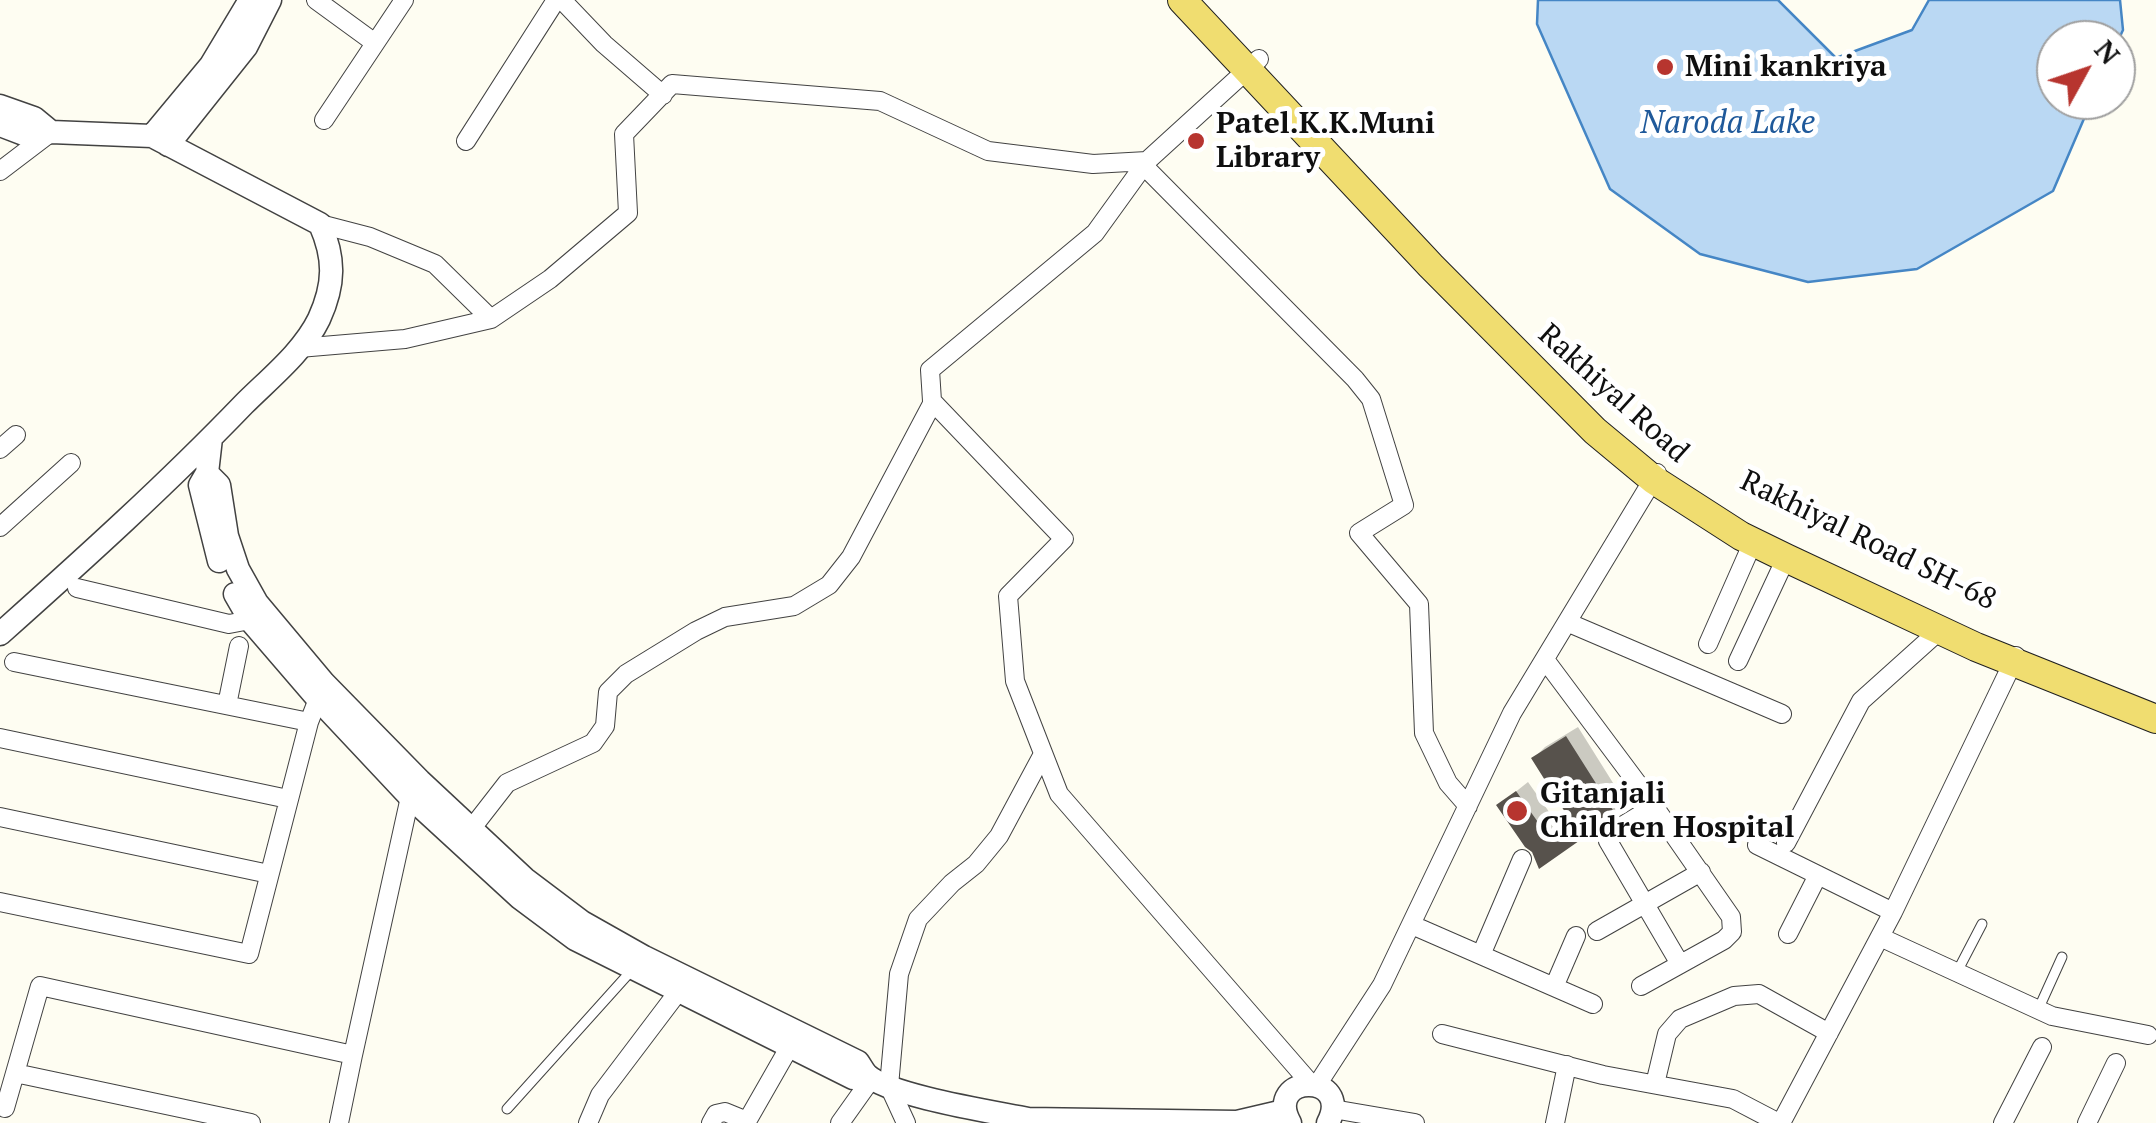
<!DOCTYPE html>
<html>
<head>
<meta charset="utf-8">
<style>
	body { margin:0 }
	#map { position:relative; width:2156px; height:1123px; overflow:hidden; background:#fefdf2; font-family:"PT Serif",serif }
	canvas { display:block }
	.north { position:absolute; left:2036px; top:20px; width:100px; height:100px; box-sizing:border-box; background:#fff; border:2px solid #9f9f9f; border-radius:50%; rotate:50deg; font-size:28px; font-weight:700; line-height:40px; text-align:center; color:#0f0f0f }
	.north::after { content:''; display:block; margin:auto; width:35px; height:45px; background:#b7352f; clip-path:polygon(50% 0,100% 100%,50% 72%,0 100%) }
</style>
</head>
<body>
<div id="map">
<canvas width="2156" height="1123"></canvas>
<div class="north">N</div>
</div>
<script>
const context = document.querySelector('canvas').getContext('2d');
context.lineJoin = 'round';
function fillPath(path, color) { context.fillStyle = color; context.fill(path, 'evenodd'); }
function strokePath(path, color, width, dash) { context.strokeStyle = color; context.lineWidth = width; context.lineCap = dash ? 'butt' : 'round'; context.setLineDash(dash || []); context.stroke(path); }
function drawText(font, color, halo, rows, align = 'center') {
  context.font = font + ' "PT Serif",serif'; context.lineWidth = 10; context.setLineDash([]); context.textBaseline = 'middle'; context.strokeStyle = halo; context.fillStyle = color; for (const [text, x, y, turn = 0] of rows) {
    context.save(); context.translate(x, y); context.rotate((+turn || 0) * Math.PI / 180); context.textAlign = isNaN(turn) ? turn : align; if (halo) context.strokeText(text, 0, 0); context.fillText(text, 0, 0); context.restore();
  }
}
const water = new Path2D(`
	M1538 0H1778L1836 58 1912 30 1929 0H2120L2123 30 2116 45V40H2056V100H2092L2053 191 1917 269 1808 282 1700 254 1610 189 1537 24Z`);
const shadow = new Path2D(`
	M1578 727 1625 802 1614 813 1534 851 1499 805 1528 782 1559 826 1571 817 1534 758 1545 747Z`);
const building = new Path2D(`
	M1566 736 1616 815 1539 869 1532 852 1525 847 1496 805 1516 791 1547 835 1570 820 1531 758Z`);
const service = new Path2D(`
	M1957 972 1982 924
	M2038 1010 2062 957
	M507 1109 632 970`);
const minor = new Path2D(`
	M316 0 375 43
	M562 0 604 44 663 95
	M1259 59 1147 161 1095 233 930 370 932 401 1064 539 1008 596 1015 681 1059 794 1311 1084
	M324 120 404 0
	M466 141 556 0
	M1144 166 1355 379 1371 399 1404 505 1359 533 1419 604 1424 733 1448 783 1468 806
	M0 171 50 133
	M320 224 370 237 435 264 491 319
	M299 348 405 339 491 319 550 279 628 213 624 134 672 84 880 101 988 151 1093 164 1147 161
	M0 449 16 435
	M0 527 71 463
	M77 588 229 624 250 620
	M1569 623 1782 714
	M1708 644 1753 542
	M1546 661 1649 799 1731 917 1732 932 1724 940 1641 986
	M1738 661 1786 558
	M14 662 309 722
	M227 705 239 646
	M0 738 288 799
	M1655 806 1614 831 1608 841 1680 964
	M0 817 269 874
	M465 837 507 783 593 743 605 726 608 692 626 674 696 631 725 617 794 606 829 585 851 557 933 402
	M1786 843 1861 701 1940 630
	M1757 845 1893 912
	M0 902 249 954 309 722 318 699
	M1412 925 1593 1004
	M1597 931 1701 872
	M1788 934 1818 875
	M1880 937 2052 1016 2148 1035
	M1481 955 1522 859
	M1554 987 1576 936
	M1442 1034 1603 1075 1733 1099 1779 1123
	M353 1055 410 797
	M15 1073 251 1123
	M1655 1084 1667 1034 1680 1019 1734 996 1759 994 1829 1033
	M1317 1085 1382 985 1512 713 1657 473
	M5 1108 40 986 353 1055 339 1123
	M1333 1109 1415 1123
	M588 1123 600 1095 684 984
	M711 1123 716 1114 725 1112 747 1121
	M746 1123 790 1046
	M840 1123 872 1078
	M906 1123 889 1086 899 974 918 919 952 883 976 864 999 836 1043 754
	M1555 1123 1567 1065
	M1781 1123 1893 912 2016 656
	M2003 1123 2042 1047
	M2087 1123 2116 1063`);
const tertiary = new Path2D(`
	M0 106 34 118 51 132
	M0 125 29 136 51 132 152 136 320 224C335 258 335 284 319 319 303 352 270 378 244 404 166 485 84 559 0 634
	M152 136 211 65 250 0
	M168 145 246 47 270 0
	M211 438 207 473 200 485 219 561
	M207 473 219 485 227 536 238 569 257 603 324 683 420 781 525 879 582 922 644 957 858 1062C861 1066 863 1071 867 1075 890 1096 994 1112 1028 1119
	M235 594 250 620 318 699 410 797 520 898 575 939 853 1078 867 1075
	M1015 1122 1028 1119 1237 1122 1284 1111
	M1290 1123C1263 1073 1354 1072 1328 1123`);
const primary = new Path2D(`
	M1182 0 1431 266 1595 431 1654 480 1741 536 1786 558 1976 647 2156 719`);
const markers = [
	[1665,67,10,"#b7352f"],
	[1196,141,10,"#b7352f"],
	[1517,811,12,"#b7352f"]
];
const poiNames = [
	["Mini kankriya",1685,67],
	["Patel.K.K.Muni",1216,124],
	["Library",1216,158],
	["Gitanjali",1540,794],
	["Children Hospital",1540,828]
];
const streetNames = [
	["Rakhiyal Road",1613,394,42],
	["Rakhiyal Road SH-68",1868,541,26]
];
const waterNames = [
	["Naroda Lake",1728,124]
];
fillPath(water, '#bad8f3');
strokePath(water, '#4586c5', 2.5);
fillPath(shadow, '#0003');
fillPath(building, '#57524c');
strokePath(service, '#424242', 11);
strokePath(minor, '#424242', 20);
strokePath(tertiary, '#424242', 25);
strokePath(primary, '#202020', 30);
strokePath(service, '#fff', 9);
strokePath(minor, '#fff', 18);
strokePath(tertiary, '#fff', 22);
strokePath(primary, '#f0dd70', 28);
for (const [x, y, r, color] of markers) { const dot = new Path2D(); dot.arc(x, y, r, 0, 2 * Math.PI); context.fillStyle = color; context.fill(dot); strokePath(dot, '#fff', 4); }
drawText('bold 30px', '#0f0f0f', '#fff', poiNames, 'left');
drawText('30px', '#0f0f0f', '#fff', streetNames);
drawText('italic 32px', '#1f599a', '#fff', waterNames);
</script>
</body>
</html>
